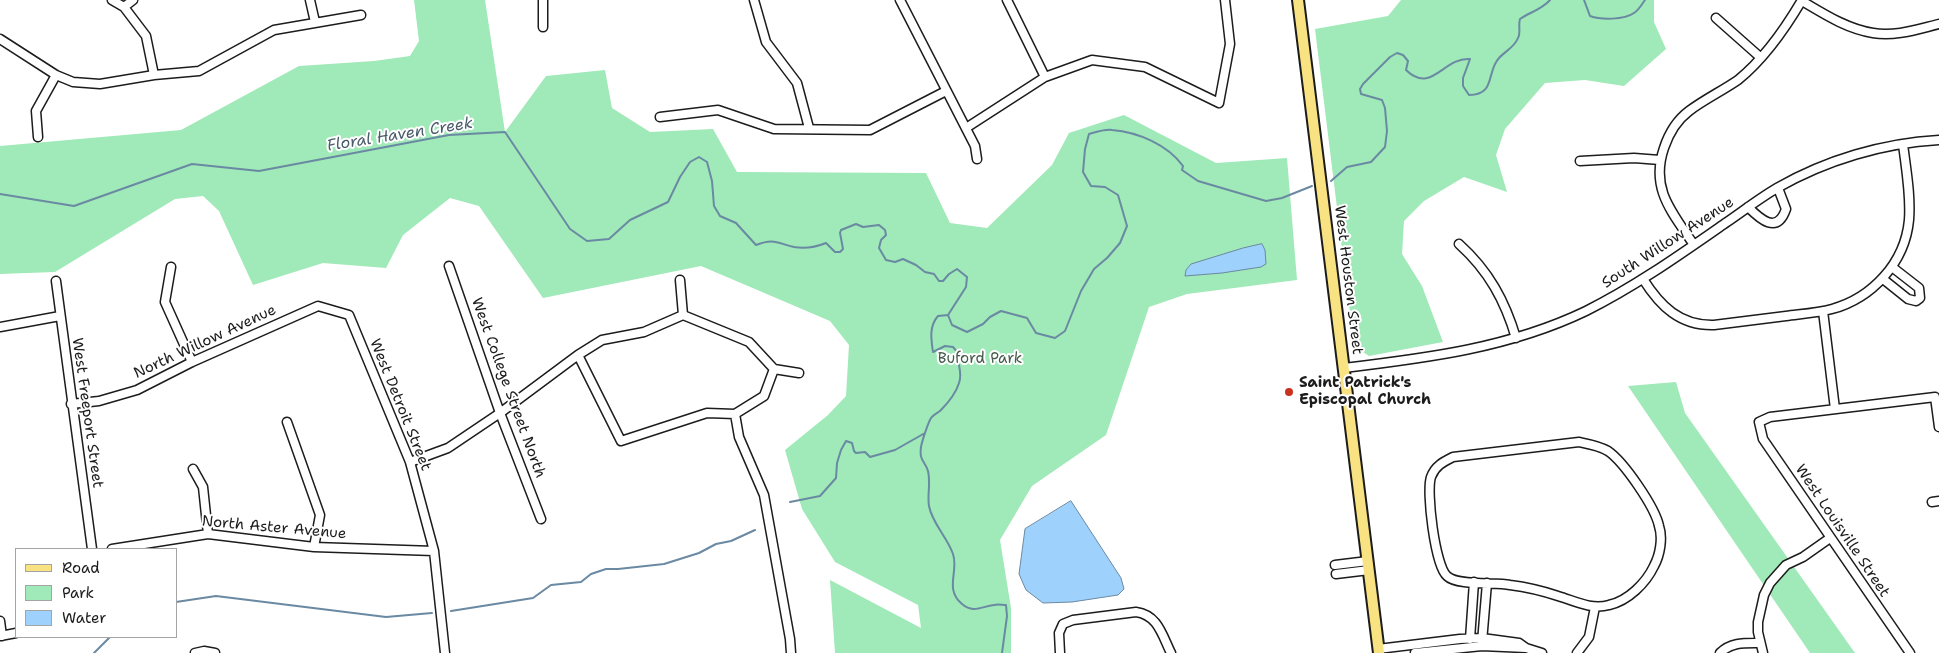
<!DOCTYPE html>
<html>
<head>
<meta charset="utf-8">
<style>
	body { margin:0 }
	#map { position:relative; width:1939px; height:653px; overflow:hidden; background:#fff; font-family:"Shantell Sans",sans-serif }
	canvas { display:block }
	.legend { position:absolute; left:15px; top:548px; width:162px; height:90px; box-sizing:border-box; background:#fff; border:1px solid #a4a4a4; margin:0; padding:6px 9px; list-style:none; font-size:15px; color:#1c1c1c }
	.legend li { display:flex; align-items:center; gap:10px; height:25px }
	.legend b { width:25px; border:1px solid #a4a4a4 }
</style>
</head>
<body>
<div id="map">
<canvas width="1939" height="653"></canvas>
<ul class="legend">
<li><b style="height:6px;background:#f8e281"></b>Road</li>
<li><b style="height:14px;background:#a0e9b8"></b>Park</li>
<li><b style="height:14px;background:#9ed1fb"></b>Water</li>
</ul>
</div>
<script>
const context = document.querySelector('canvas').getContext('2d');
context.lineJoin = 'round';
function fillPath(path, color) { context.fillStyle = color; context.fill(path, 'evenodd'); }
function strokePath(path, color, width, dash) { context.strokeStyle = color; context.lineWidth = width; context.lineCap = dash ? 'butt' : 'round'; context.setLineDash(dash || []); context.stroke(path); }
function drawText(font, color, halo, rows, align = 'center') {
  context.font = font + ' "Shantell Sans",sans-serif'; context.lineWidth = 4; context.setLineDash([]); context.textBaseline = 'middle'; context.strokeStyle = halo; context.fillStyle = color; for (const [text, x, y, turn = 0] of rows) {
    context.save(); context.translate(x, y); context.rotate((+turn || 0) * Math.PI / 180); context.textAlign = isNaN(turn) ? turn : align; if (halo) context.strokeText(text, 0, 0); context.fillText(text, 0, 0); context.restore();
  }
}
const green = new Path2D(`
	M414 0H485L505 132 546 76 605 70 612 108 650 132 713 129 737 172 926 173 950 223 987 228 1052 165 1069 133 1124 115 1216 163 1287 158 1297 280 1187 294 1149 307 1106 435 1032 486 1000 540 1011 608V653H835L830 580 921 628 918 605 835 562 802 509 785 450 828 415 846 396 849 345 830 321 701 266 543 298 479 206 450 198 403 235 386 268 323 263 253 285 219 211 203 196 175 199 55 272 0 274V146L181 130 299 66 374 61 410 56 419 41Z
	M1401 0H1654V22L1666 49 1624 86 1585 80 1545 83 1505 129 1496 155 1507 192 1464 177 1424 201 1404 221 1402 254 1422 286 1443 342 1369 356 1354 346 1315 29 1388 16Z
	M1676 382 1685 413 1855 653H1810L1628 386Z`);
const water = new Path2D(`
	M1262 244 1265 250 1266 264 1261 267 1222 273 1185 276 1186 270 1191 264 1243 248Z
	M1071 501 1121 578 1124 589 1118 595 1072 602 1043 603 1026 590 1019 574 1025 529Z`);
const stream = new Path2D(`
	M1584 0 1590 16C1601 20 1624 20 1634 13 1639 10 1642 4 1645 0
	M1331 181 1347 167 1371 162 1385 147 1387 131 1385 108 1382 100 1361 94 1360 89 1363 84 1390 57 1397 53 1403 55 1408 61 1406 70C1432 95 1443 57 1470 59L1463 78V86L1469 95C1496 95 1486 72 1499 58 1505 51 1514 48 1518 38 1521 33 1518 25 1520 19 1530 12 1541 10 1550 0
	M0 194 74 206 192 164 259 171 449 135 505 132 570 229 587 241 609 239 630 220 668 202 680 177 690 162 699 157 707 162 712 181 714 206 720 216 736 223 756 245C774 238 777 243 794 247 805 249 816 247 826 243L835 252H840L843 249 840 233 841 230 856 224 863 227 879 225 885 230 886 235 881 240 879 248 886 260 895 262 903 259 916 265 925 272 934 274 939 281H943L949 274 957 269 967 277 966 287 948 315
	M790 502 820 496 836 478 837 463 841 450 846 441 852 443 854 451 856 453 865 452 870 457 895 450 925 433
	M176 602 216 596 386 617 432 613
	M451 611 533 598 551 585 581 582 591 574 606 569H618L664 564 699 553 716 544 731 541 755 530
	M94 653 110 637
	M1002 653 1007 616 1006 605C1002 605 998 604 994 605 982 606 974 614 962 604 944 589 959 571 953 554 947 537 932 523 929 506 927 495 931 483 928 471 925 461 919 461 921 447 922 441 928 423 931 418 933 415 937 413 940 411 948 403 956 393 959 383 963 373 957 364 958 353L953 347 945 346 933 352C931 339 929 326 938 316L948 315 952 325 967 332 983 324 990 317 1001 311 1027 318 1036 333 1055 338 1065 331 1081 291 1094 269 1107 258 1120 243 1127 226 1118 195 1105 187 1091 186 1083 172 1085 149 1089 134C1096 132 1105 129 1112 130 1138 132 1168 145 1183 166L1182 170 1198 181 1266 201 1282 198 1312 186`);
const minor = new Path2D(`
	M112 0 124 7 146 36 154 75
	M310 0 315 22
	M543 0V27
	M754 0 766 42 797 83 809 128
	M900 0 975 146 977 159
	M1007 0 1045 77
	M1802 1C1824 14 1847 29 1873 33 1895 37 1918 29 1939 24
	M124 7 133 0
	M1716 18 1760 57
	M0 39 56 75 73 82 100 84 154 75 199 71 274 30 361 15
	M660 117 718 110 774 129 870 130 946 91
	M966 128 1045 77 1092 60 1145 67 1219 103 1230 44 1225 0
	M38 137 36 111 56 75
	M1580 161 1634 158 1660 160
	M1748 207C1760 219 1777 235 1786 209L1778 188
	M1459 244C1489 271 1505 301 1516 338
	M1694 245C1672 212 1650 189 1664 148 1669 133 1677 120 1689 111 1705 99 1722 91 1738 80 1764 59 1785 29 1802 0
	M449 266 500 413 541 519
	M171 267 165 302 192 362
	M1643 279C1660 306 1680 326 1714 325 1738 322 1762 319 1786 316 1801 314 1817 313 1832 309 1872 298 1905 263 1909 220 1911 195 1906 169 1903 144
	M1883 279 1908 299 1916 301 1920 298 1919 288 1892 267
	M680 280 683 315
	M56 281 92 549
	M1823 311 1835 409
	M0 327 60 316
	M578 355 621 441 707 413 735 414 764 396 774 369
	M1344 368C1427 358 1509 348 1586 311 1636 286 1681 254 1727 222 1743 211 1760 198 1777 188 1826 160 1883 143 1939 140
	M71 404 99 401 137 390 192 362 318 306 349 315 410 462 434 551 445 653
	M735 414 739 437 764 495 790 639 791 653
	M287 422 320 515 314 547
	M1579 442C1589 444 1600 446 1608 451 1624 462 1655 507 1659 526 1663 538 1660 555 1654 566 1646 583 1628 601 1609 605 1591 610 1575 601 1558 596 1543 591 1526 587 1510 585 1495 582 1457 586 1447 576 1435 566 1426 491 1431 477 1435 466 1443 462 1453 457Z
	M410 462 448 448 500 413 578 355 602 340 644 332 683 315 749 342 774 369 799 373
	M193 469 203 487 208 534
	M1932 502 1939 501
	M112 549 208 534 314 547 434 551
	M1335 565 1368 561
	M1336 574 1369 570
	M0 621 2 636
	M0 636 16 633
	M1470 639 1474 582
	M1482 642 1487 583
	M1378 649 1460 639 1482 638 1519 643 1526 648 1542 653
	M195 653 204 651 215 653
	M1060 653 1059 633 1063 624 1073 620 1136 612C1158 615 1162 635 1171 653
	M1415 653 1482 646 1526 648
	M1577 653 1589 637 1595 607
	M1720 653C1731 642 1745 643 1760 643
	M1763 653 1758 632V622L1764 595 1770 583 1786 565 1803 557 1830 538
	M1910 653 1763 439 1759 422 1770 417 1935 397 1939 427`);
const major = new Path2D(`
	M1298 0 1379 653`);
const markers = [
	[1289,392,5,"#c8321e"]
];
const streetNames = [
	["South Willow Avenue",1668,243,-33],
	["West Houston Street",1348,280,83],
	["North Willow Avenue",205,342,-25],
	["West College Street North",508,388,70],
	["West Detroit Street",400,405,68],
	["West Freeport Street",87,413,82],
	["North Aster Avenue",274,528,5],
	["West Louisville Street",1842,531,56]
];
const parkNames = [
	["Buford Park",980,359]
];
const poiNames = [
	["Saint Patrick's",1299,383],
	["Episcopal Church",1299,400]
];
const waterNames = [
	["Floral Haven Creek",400,135,-9]
];
fillPath(green, '#a0e9b8');
fillPath(water, '#9ed1fb');
strokePath(water, '#6a89a2', 1);
strokePath(stream, '#6a89a2', 2);
strokePath(minor, '#1c1c1c', 11);
strokePath(major, '#1c1c1c', 14);
strokePath(minor, '#fff', 8);
strokePath(major, '#f8e281', 10);
for (const [x, y, r, color] of markers) { const dot = new Path2D(); dot.arc(x, y, r, 0, 2 * Math.PI); context.fillStyle = color; context.fill(dot); strokePath(dot, '#fff', 2); }
drawText('15px', '#1c1c1c', '#fff', streetNames);
drawText('15px', '#445a4b', '#fff', parkNames);
drawText('bold 15px', '#1c1c1c', '#fff', poiNames, 'left');
drawText('italic 16px', '#4a5b6a', '#fff', waterNames);
</script>
</body>
</html>
